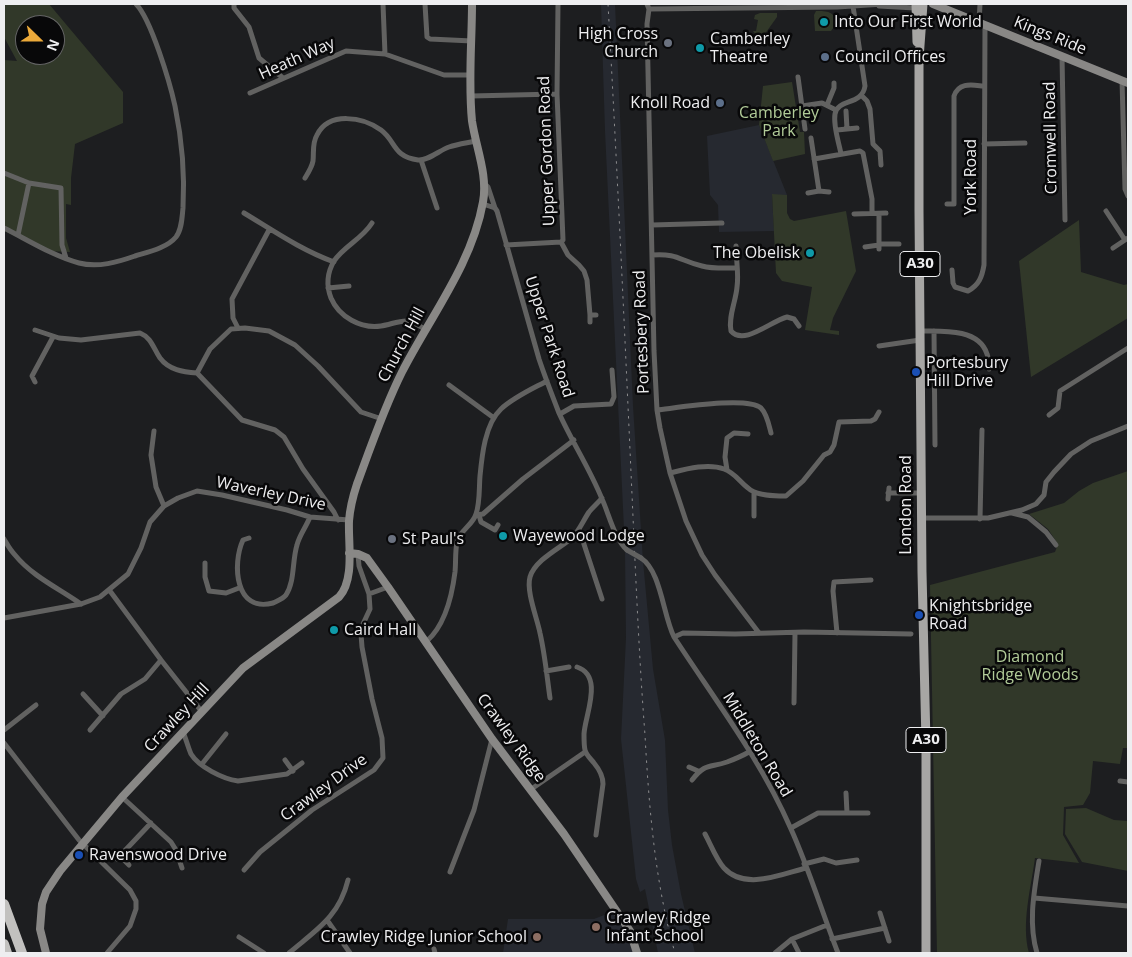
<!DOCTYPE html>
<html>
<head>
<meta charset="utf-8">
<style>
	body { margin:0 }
	#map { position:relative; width:1132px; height:957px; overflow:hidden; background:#1d1e20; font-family:"Open Sans",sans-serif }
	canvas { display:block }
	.frame { position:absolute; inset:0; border:5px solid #eeeef0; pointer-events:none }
	.north { position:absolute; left:15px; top:15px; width:50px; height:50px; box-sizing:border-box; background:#080809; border:1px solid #646465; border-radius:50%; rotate:112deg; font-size:14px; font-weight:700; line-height:20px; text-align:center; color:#eeeef0 }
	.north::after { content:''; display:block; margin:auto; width:18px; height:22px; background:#eba93a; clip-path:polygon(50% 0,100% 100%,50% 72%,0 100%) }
</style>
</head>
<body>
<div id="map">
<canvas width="1132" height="957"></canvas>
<div class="frame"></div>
<div class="north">N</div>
</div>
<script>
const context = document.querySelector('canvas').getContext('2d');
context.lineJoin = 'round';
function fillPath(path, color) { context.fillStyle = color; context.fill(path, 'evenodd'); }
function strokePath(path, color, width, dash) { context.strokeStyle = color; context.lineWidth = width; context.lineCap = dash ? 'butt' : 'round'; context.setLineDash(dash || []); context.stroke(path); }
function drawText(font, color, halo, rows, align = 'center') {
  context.font = font + ' "Open Sans",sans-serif'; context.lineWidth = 5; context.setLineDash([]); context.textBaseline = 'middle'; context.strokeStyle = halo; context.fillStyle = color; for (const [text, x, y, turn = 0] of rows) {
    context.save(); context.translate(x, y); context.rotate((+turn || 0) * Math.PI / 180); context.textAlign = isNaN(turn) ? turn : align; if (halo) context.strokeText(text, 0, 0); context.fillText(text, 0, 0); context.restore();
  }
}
const built = new Path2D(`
	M601 4H615L633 406 643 561 653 669 665 740 668 810 672 845 681 894 695 953H658L645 889 640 892 636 879 621 739 626 638 625 550 605 131Z
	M759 125 787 195H772L774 231 719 232 718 205 710 195 707 136Z
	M612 912 628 934 635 953H503L508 919H594Z`);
const green = new Path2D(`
	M4 4H49L123 92V123L75 144 71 178V205L66 204V238L70 252 46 251 4 231V60L17 61 4 37ZM25 25H55V55H25Z
	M816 11C827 11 835 11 836 24L831 31H815L814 15Z
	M777 13V17L762 38H758L753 31H756L758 20 754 19 755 15 760 13Z
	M792 82 800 132H804L805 154 773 161 759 125 763 86Z
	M772 194 787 195V213L790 219 794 221 846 211 856 271 833 318 830 330 839 331V335L805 330 812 287 782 281 776 273Z
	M1079 220 1081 272 1124 285 1128 284V318L1031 377 1019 261Z
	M1128 471V748H1123L1120 764 1093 761 1090 793 1083 805 1064 807 1063 835 1079 863 1035 858C1031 888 1021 924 1029 953H937L930 585 1055 552 1058 544 1048 529 1029 514 1064 503 1079 491 1093 483Z
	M1086 808 1114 820 1128 821V871L1082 862 1065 834 1066 809Z`);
const street = new Path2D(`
	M234 4V8L249 27 259 58 283 78
	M383 4 385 54
	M425 4 427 37 430 39 472 41
	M647 4 649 9 647 24 654 351 657 410 660 428 670 473 686 521 702 555 715 575 759 633
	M879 6 915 8
	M649 9 837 7 884 4
	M979 23 980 4
	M1062 56 1065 220
	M798 77 805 129
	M1122 80 1125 189 1128 196
	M250 93 346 51 385 54 444 75H471
	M471 96 557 94
	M862 96 867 101 870 109 873 144 880 151 881 165
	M827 105 834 88V83
	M802 106 822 103 836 110
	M846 111 847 129
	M837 130 857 128
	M811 138 819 191
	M984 144 1025 143
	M841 154C839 143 833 126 835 114 838 98 862 106 865 86L853 6
	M814 159 860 151 863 153 872 199V213
	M421 160 437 208
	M4 173 29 183
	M305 178C308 173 312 167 313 161 314 152 312 143 317 135 329 111 363 117 381 130 396 141 393 157 418 160 428 161 440 150 449 147 458 144 467 143 476 141
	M485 184 488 187 495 208
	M808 193 819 191 829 192
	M483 204 495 208 497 211 539 359C545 377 552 395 559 413 572 442 590 469 602 499 609 514 614 538 627 550
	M947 204H954V96C959 82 972 85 983 86
	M1106 211 1125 240
	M244 213C274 231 301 250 334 262
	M854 214 886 213
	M879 214V249
	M372 223C362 239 344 246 334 261 327 273 326 285 331 298 339 317 361 329 381 326 390 325 399 320 408 321 414 322 419 326 425 329
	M652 225 722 223
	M4 228C28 240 53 256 79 263 98 268 118 262 135 256 148 252 167 248 176 237 182 229 182 217 183 208 185 173 182 140 175 106 170 83 151 19 136 4
	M18 235 29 183 61 188 62 245 66 258
	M561 242 568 255 579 265 584 271 587 280 590 315
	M879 244H899
	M506 245 561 242 563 240 557 94 558 4
	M736 246C736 260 739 274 737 287 736 301 728 317 731 331 744 346 771 321 787 317L794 319 799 326
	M865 247 879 245
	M1113 248 1128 238
	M652 255C678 253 680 261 702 266 713 269 725 268 737 268
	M952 270 953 283 955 287 968 291C979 285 982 277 984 265L985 25
	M328 288 349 286
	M590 322V315H596
	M238 328 233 318 232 299 269 230
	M35 330 59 338 81 340 140 333C152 338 153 348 160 358 169 370 183 372 197 373
	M920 331C941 331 979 328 987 354 989 359 989 364 989 369
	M934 331 935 445
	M879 346 920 340
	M197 373 210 349 231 329 245 328 269 331 295 345 318 366 361 412 382 419
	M197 373 242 420 275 430 284 437 303 469 334 512 338 520
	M35 382 32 376 53 337
	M449 385 494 418
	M657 410C676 408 747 396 761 408 767 414 769 425 771 433
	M560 414 574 406 611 404 614 397 612 370
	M1049 415 1058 408 1060 391 1128 348
	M154 431 151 455 156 487 164 506
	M727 470 725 457 727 438 734 433 748 434
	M670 473C686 469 708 463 724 469 735 473 739 481 748 488 756 496 775 496 786 496L803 481 824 455 830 452 834 445 839 422 871 421 875 419 879 412
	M754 492V516
	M888 493H921
	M888 499 889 488
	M1012 513 1028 517 1046 532 1056 545
	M476 515 483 514 523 479 574 440
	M479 515 481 522 495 530 498 525
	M922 518H988L1022 510 1036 504 1044 495 1046 482 1054 472 1071 454 1091 441 1128 426
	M980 519 982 430
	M579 529 602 599
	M249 538 243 540C232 564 235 613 273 603 277 601 283 599 286 595 295 581 292 561 297 545 299 536 306 527 310 517
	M4 539C7 544 10 550 15 555 32 576 58 588 81 604
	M641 558C661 571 663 615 674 637 715 700 761 760 791 829 809 869 822 912 838 953
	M205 563V577L209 591 226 593 239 588
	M110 591 161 660 202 712
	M369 594 388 587
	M4 618 81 604 100 597 128 574 141 548 150 522 164 506 178 498 197 491 222 495 287 510 310 517 349 520
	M837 633 833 591 834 582 871 580
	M674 637 683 633 735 634 804 632 911 634
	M427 641C445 625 452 596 455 572 456 562 455 552 457 542 460 530 473 525 476 514 480 503 479 488 480 476 482 455 485 424 501 409 514 397 532 389 547 381
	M577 667C604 676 585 715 584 734 584 739 584 746 585 750 586 755 591 759 594 763 599 769 603 776 603 784L596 835
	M546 671 569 667
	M83 694 103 716
	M550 698C547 677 545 655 540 633 537 618 526 591 530 577 535 560 560 548 572 538 579 531 583 521 589 512 593 507 598 503 602 498
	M794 703 795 633
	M4 730 36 705
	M90 730 121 694 145 679 161 660
	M183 732C186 739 188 747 191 754 199 767 223 779 238 781L287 774 302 763
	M4 743 79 840 130 890 136 901V909L130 926 107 953
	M285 760 293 771
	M202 764 226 734
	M689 767 698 771
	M692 780C705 763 709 768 727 762 735 759 742 756 749 752
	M1120 781 1128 782
	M530 790 585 752
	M846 793 847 813
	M122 797 171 842 176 850 182 868
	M791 828 818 813H868
	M705 834C711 845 716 859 724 868 745 891 782 874 806 868
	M120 856 129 865
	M117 859 151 823
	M804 864 824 859 836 863 857 860
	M244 870 260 852 312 810 374 770 383 758 382 738 372 699 362 647 361 634 363 624 370 609 369 594 359 566 358 554
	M450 872 474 810 492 739
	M1034 898 1128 906
	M880 913 889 941
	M327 920 350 953
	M239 937 264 953
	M792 939 799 953
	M832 939 885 928
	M434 949 435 953
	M289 953C316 930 339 917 348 880
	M775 953 792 939 827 925
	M1037 953C1028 923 1034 892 1039 861`);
const secondary = new Path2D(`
	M933 4 1128 83
	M349 553 358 554 367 558 388 587 492 739 564 834 630 931 637 953
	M46 953 40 929 42 904 46 892 60 871 122 797 243 668 339 597C355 580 348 543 349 521 350 508 353 496 357 484 371 446 384 408 402 372 430 317 472 264 483 202 488 175 476 148 472 121 468 82 472 42 472 4`);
const primary = new Path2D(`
	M916 4 917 42
	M923 4 919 59V211L922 572 926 743V953`);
const highway = new Path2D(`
	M4 904 22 953
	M4 944 7 953`);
const rail = new Path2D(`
	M608 4C618 182 626 361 634 539 637 605 640 670 645 735 649 808 655 883 675 953`);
const streetBridge = new Path2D(`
	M627 550 641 558`);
const markers = [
	[824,22,5,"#0f9aa8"],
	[668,43,5,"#6b7280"],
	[700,48,5,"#0f9aa8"],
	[825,57,5,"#5c6f8a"],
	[720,103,5,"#5c6f8a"],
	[810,253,5,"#0f9aa8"],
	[916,372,5,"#1a4fb4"],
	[503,536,5,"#0f9aa8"],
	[392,539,5,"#6b7280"],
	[919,615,5,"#1a4fb4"],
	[334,630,5,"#0f9aa8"],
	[79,855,5,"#1a4fb4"],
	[596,927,5,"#8d6e63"],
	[537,937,5,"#8d6e63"]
];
const shields = [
	[920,264,40],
	[926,740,40]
];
const shieldNames = [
	["A30",920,264],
	["A30",926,740]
];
const poiNames = [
	["Into Our First World",834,22],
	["High Cross",658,34,"right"],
	["Church",658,52,"right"],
	["Camberley",710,39],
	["Theatre",710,57],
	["Council Offices",835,57],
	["Knoll Road",710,103,"right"],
	["The Obelisk",800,253,"right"],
	["Portesbury",926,363],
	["Hill Drive",926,381],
	["Wayewood Lodge",513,536],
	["St Paul's",402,539],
	["Knightsbridge",929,606],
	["Road",929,624],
	["Caird Hall",344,630],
	["Ravenswood Drive",89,855],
	["Crawley Ridge",606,918],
	["Infant School",606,936],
	["Crawley Ridge Junior School",527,937,"right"]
];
const streetNames = [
	["Kings Ride",1050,36,22],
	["Heath Way",297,59,-24],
	["Cromwell Road",1051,138,-91],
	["Upper Gordon Road",547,151,-92],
	["York Road",971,177,-90],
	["Portesbery Road",642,332,-92],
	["Upper Park Road",549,337,72],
	["Church Hill",402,345,-62],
	["Waverley Drive",271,494,12],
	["London Road",906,505,-90],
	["Crawley Hill",177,718,-47],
	["Crawley Ridge",511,738,54],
	["Middleton Road",757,745,59],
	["Crawley Drive",324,788,-36]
];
const parkNames = [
	["Camberley",779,113],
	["Park",779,131],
	["Diamond",1030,657],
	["Ridge Woods",1030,675]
];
fillPath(built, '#262930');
fillPath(green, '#313829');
strokePath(street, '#626261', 5);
strokePath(secondary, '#898886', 8);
strokePath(primary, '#a7a6a4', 9);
strokePath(highway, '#c2c1bf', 10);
strokePath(rail, '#8c8c8e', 1, [2.5, 5]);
strokePath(streetBridge, '#626261', 5);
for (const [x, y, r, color] of markers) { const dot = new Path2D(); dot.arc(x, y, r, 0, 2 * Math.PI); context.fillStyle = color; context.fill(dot); strokePath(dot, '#080809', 2); }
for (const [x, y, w] of shields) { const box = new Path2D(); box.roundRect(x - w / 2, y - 12.5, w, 25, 4); context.fillStyle = '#080809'; context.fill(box); strokePath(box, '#eeeef0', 1); }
drawText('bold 15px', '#eeeef0', null, shieldNames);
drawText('16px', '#eeeef0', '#080809', poiNames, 'left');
drawText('16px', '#eeeef0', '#080809', streetNames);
drawText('16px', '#b1cb98', '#080809', parkNames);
</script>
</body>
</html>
